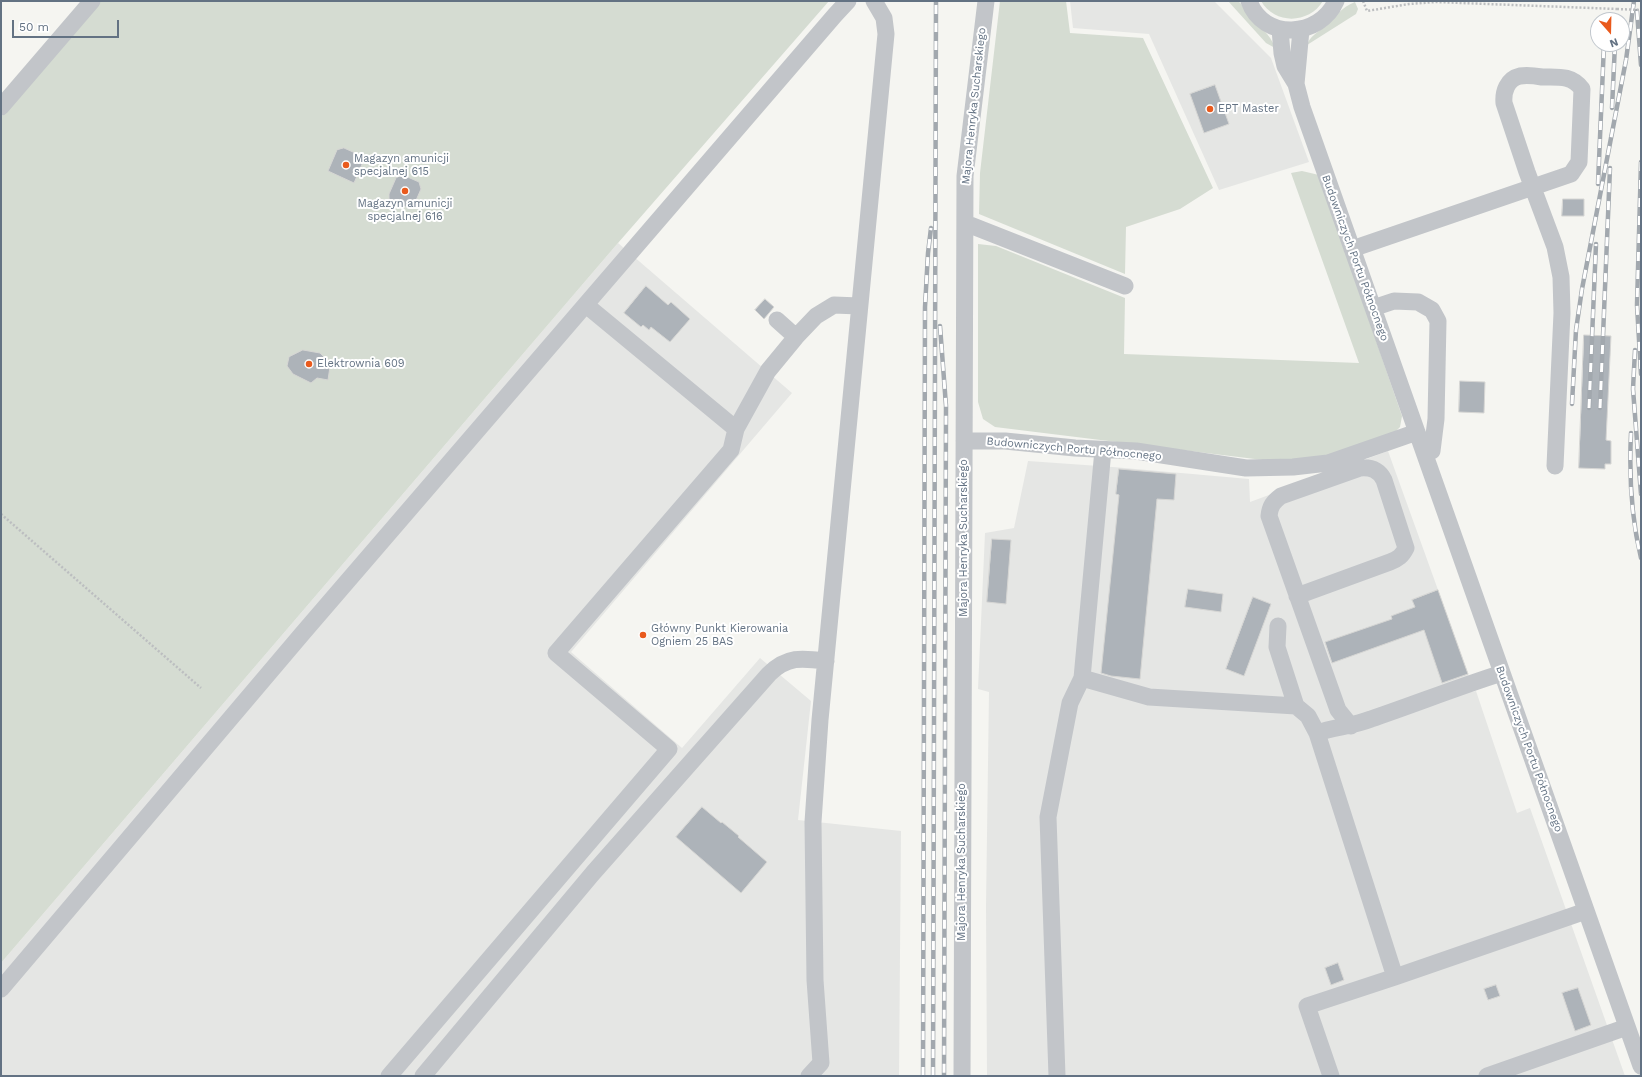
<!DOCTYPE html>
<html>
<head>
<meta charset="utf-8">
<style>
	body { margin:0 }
	#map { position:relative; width:1642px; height:1077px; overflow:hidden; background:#f5f5f1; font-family:"Work Sans",sans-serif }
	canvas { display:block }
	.frame { position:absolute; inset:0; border:2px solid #637283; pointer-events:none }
	.north { position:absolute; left:1590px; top:12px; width:40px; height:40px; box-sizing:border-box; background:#fff; border:1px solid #c1c7cd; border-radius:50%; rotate:160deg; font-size:11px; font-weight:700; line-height:16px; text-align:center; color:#637283 }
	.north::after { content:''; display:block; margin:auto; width:14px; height:18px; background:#e95a1d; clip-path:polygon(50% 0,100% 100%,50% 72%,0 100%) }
	.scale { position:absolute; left:12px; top:20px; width:107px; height:18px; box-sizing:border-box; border:2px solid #637283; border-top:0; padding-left:5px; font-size:12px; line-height:14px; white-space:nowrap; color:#637283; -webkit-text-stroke:3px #fff; paint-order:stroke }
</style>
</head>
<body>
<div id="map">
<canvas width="1642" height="1077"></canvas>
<div class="frame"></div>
<div class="north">N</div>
<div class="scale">50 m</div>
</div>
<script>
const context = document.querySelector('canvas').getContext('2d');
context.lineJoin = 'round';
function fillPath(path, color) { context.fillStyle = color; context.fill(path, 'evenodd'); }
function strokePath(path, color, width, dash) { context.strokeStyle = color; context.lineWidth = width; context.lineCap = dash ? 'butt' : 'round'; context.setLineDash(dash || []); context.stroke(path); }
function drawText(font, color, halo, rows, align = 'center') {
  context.font = font + ' "Work Sans",sans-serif'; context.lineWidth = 4; context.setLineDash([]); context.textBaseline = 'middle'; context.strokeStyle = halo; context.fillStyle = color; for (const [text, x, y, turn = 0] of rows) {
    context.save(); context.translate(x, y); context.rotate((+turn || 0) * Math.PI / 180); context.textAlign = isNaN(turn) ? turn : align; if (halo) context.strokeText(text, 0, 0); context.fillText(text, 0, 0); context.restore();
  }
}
const built = new Path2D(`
	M1070 1H1214L1271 58 1309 162 1219 190 1149 34 1073 28Z
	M618 243 792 393 571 652 682 748 760 658 811 701 798 820 901 831 899 1076H1V963Z
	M1388 451 1469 676V684L1472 692 1476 691 1517 813 1530 808 1625 1076H987L986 906 989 692 978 689 985 533 1014 528 1028 461 1113 467 1249 479 1250 502Z`);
const green = new Path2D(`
	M100 1H829L618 243 1 963V117Z
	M1000 1H1066L1070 33 1143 38 1213 188 1180 209 1126 227 1125 274 979 214 980 173Z
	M1228 1H1238C1243 5 1245 11 1250 16 1259 27 1270 33 1275 48L1266 43Z
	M1261 1H1323C1309 24 1275 25 1261 1Z
	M1355 2 1358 9 1356 14 1307 45C1310 36 1317 33 1324 27 1335 18 1341 7 1355 2Z
	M1302 171 1319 175 1402 416 1400 427 1394 433 1319 459 1271 461 995 427 983 419 978 402V244L996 246 1125 298 1124 354 1359 363 1291 173Z`);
const building = new Path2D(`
	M1215 85 1229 124 1204 133 1190 94Z
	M344 148 362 156 363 162 354 183 328 171 337 150Z
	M403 175 419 182 421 189 414 205 410 209 389 199V194L396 178Z
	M1563 199H1584V216H1562Z
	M646 286 668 305 671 302 690 319 670 342 651 327 649 330 643 325 641 327 624 313Z
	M765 299 774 307 764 319 755 310Z
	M1584 335 1611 336 1606 440 1611 441V464H1605V469L1579 468Z
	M303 350 320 353 326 359 331 360 328 380 317 378 311 383 293 374 287 366 289 357Z
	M1460 381 1485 382 1484 413 1459 412Z
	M1119 469 1176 474 1174 500 1157 499 1140 679 1111 676 1101 673 1119 495 1116 494Z
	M992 539 1011 540 1006 604 987 602Z
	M1188 589 1223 594 1221 612 1185 607Z
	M1438 590 1468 674 1442 683 1424 630 1332 663 1325 642 1392 619 1391 616 1415 607 1412 600Z
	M1253 597 1271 604 1244 676 1226 669Z
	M702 807 721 823 722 822 739 836 738 837 767 862 741 893 676 837Z
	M1338 963 1344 980 1331 985 1325 968Z
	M1496 985 1500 996 1488 1000 1484 989Z
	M1578 988 1591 1025 1575 1031 1562 993Z`);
const path = new Path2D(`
	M1363 1 1367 11 1409 4 1436 2 1617 9
	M1 514 201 688`);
const minor = new Path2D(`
	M1249 1C1263 41 1320 38 1336 1
	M1280 29 1282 53 1285 66 1296 84 1302 107 1641 1066
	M1296 84 1301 30
	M1 107 92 1
	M965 223 1125 286
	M1352 249 1571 174 1579 162 1582 89C1572 75 1558 77 1542 77 1536 76 1527 75 1520 76 1507 79 1503 92 1504 103L1527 172 1555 247 1561 277 1562 313 1555 466
	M586 305 736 429
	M1373 308 1394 301 1418 302 1432 310 1438 321 1436 419 1432 451 1425 454
	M777 320 796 337
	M964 441H1005L1075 448 1136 451 1246 468 1293 467 1328 463 1417 432
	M1103 450 1082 678 1149 697 1296 706 1308 716 1317 733 1395 977
	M1297 596 1390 562C1398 559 1402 556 1406 548L1384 480C1379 470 1371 467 1360 468L1281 496C1273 502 1270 506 1269 516L1338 710 1351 726
	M1278 626 1277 647 1296 706
	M1317 733C1335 727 1353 726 1371 719 1415 704 1458 687 1502 673
	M1 989 302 634 835 15 848 1
	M389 1076 669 749 556 653 731 450 736 429 768 371 796 337 816 316 834 305 859 306
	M423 1076 593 873 769 674C787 656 802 658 826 661
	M809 1076 821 1063 815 980 813 822 820 720 886 34 884 18 874 1
	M962 1076 965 176 986 1
	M1057 1076 1048 817 1070 703 1082 678
	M1331 1076 1307 1006 1395 977 1586 911
	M1487 1076 1627 1027`);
const rail = new Path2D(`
	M1637 11 1641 65
	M1612 108 1615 44
	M1641 162 1637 305 1641 374
	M1598 184 1604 44
	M940 326 946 406 944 1076
	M1635 350 1633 389 1641 494
	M1572 404 1576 330 1582 289 1626 60 1634 1
	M1589 408 1596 244
	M1600 408 1610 168
	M1631 433C1629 475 1631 517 1641 558
	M923 1076 925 307 928 253 931 228
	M933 1076 936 1`);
const pathBridge = new Path2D(`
	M1617 9 1641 10`);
const markers = [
	[1210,109,4,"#e95a1d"],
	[346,165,4,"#e95a1d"],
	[405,191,4,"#e95a1d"],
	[309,364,4,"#e95a1d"],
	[643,635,4,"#e95a1d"]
];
const streetNames = [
	["Majora Henryka Sucharskiego",974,106,-84],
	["Budowniczych Portu Północnego",1355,258,70],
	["Budowniczych Portu Północnego",1074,449,5],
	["Majora Henryka Sucharskiego",964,538,-90],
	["Budowniczych Portu Północnego",1529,749,70],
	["Majora Henryka Sucharskiego",962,862,-90]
];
const poiNames = [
	["EPT Master",1218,109],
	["Magazyn amunicji",354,159],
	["specjalnej 615",354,172],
	["Magazyn amunicji",405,204,"center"],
	["specjalnej 616",405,217,"center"],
	["Elektrownia 609",317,364],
	["Główny Punkt Kierowania",651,629],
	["Ogniem 25 BAS",651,642]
];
fillPath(built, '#e5e6e4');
fillPath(green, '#d5dcd2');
fillPath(building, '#adb3b9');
strokePath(building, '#d6d6d4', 1);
strokePath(path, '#bcbec0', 2.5, [2, 2]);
strokePath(minor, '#c2c5c9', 17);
strokePath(rail, '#a2a8ae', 4.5);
strokePath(rail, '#fff', 3, [9]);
strokePath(pathBridge, '#bcbec0', 2.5, [2, 2]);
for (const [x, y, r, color] of markers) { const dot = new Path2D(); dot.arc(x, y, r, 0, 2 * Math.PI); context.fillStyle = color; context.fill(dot); strokePath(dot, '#fff', 1.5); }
drawText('11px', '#637283', '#fff', streetNames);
drawText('11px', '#637283', '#fff', poiNames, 'left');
</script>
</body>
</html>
